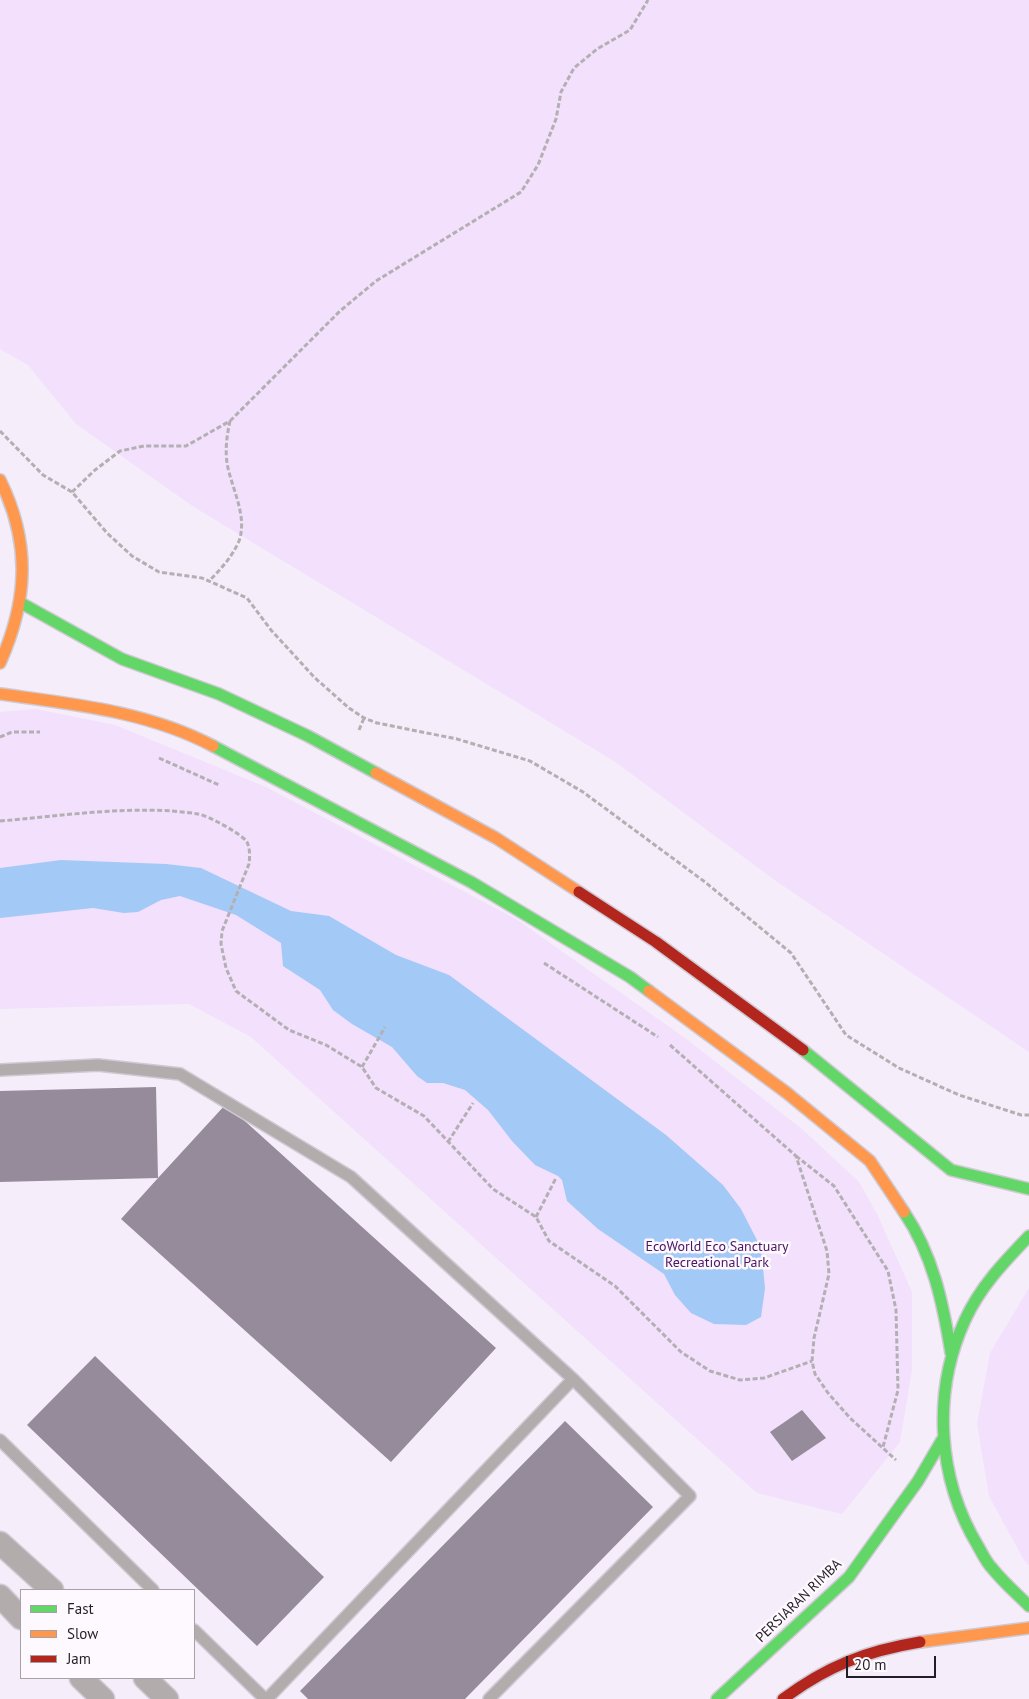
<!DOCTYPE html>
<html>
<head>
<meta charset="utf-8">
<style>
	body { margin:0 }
	#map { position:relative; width:1029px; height:1699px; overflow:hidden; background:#f5edf9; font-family:"PT Sans",sans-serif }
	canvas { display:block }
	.legend { position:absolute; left:20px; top:1589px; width:175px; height:90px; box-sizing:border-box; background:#fdf9fe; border:1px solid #a6a1a8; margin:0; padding:6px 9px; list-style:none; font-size:15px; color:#231e26 }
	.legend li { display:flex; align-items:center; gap:10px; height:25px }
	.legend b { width:25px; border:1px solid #a6a1a8 }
	.scale { position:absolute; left:846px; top:1656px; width:90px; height:22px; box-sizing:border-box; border:2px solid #231e26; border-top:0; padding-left:6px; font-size:15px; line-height:18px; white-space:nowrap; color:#231e26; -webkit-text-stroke:4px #fdf9fe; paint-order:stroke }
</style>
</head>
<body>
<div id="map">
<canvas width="1029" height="1699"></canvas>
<ul class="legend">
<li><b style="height:6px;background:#63d668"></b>Fast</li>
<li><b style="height:6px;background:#ff974d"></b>Slow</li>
<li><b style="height:6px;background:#b3261e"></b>Jam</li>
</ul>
<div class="scale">20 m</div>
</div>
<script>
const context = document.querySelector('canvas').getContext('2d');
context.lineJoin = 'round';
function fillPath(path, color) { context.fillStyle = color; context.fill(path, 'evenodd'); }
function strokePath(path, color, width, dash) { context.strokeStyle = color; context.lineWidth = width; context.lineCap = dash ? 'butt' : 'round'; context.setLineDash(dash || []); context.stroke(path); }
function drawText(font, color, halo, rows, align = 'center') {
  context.font = font + ' "PT Sans",sans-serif'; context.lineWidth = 5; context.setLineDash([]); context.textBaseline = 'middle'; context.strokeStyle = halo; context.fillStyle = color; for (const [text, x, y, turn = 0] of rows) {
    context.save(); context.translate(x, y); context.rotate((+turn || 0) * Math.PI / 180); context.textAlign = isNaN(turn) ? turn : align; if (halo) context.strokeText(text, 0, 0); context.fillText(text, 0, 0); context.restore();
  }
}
const green = new Path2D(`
	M0 0H1029V1052L776 881 614 761 194 507 76 424 28 365 0 349Z
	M36 709 115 725 266 787 516 919 685 1038 802 1129 859 1182 878 1216 912 1292V1370L900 1442 842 1514 757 1493 251 1037 189 1004 0 1009V712Z
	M1029 1288V1565L1024 1560 989 1496 977 1424 990 1353Z`);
const water = new Path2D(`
	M61 860 166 864 201 868 291 911 329 916 396 955 449 975 666 1135 723 1185 741 1209 761 1248 765 1288 761 1317 746 1325 714 1324 691 1313 675 1295 664 1274 598 1229 567 1201 562 1180 558 1176 535 1165 512 1141 488 1110 465 1090 443 1083H427L417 1076 392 1047 352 1024 333 1010 320 990 283 966 281 943 236 915 180 896 161 900 138 912 124 913 93 908 0 918V868Z`);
const building = new Path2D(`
	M156 1087 158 1178 226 1104 496 1348 391 1462 121 1219 158 1178 0 1182V1091Z
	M95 1356 324 1577 257 1646 27 1425Z
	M802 1410 826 1438 792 1461 770 1432Z
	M565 1421 653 1507 465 1699H308L300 1691Z`);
const path = new Path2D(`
	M230 421 340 311 376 281 521 192 538 165 556 119 561 92 574 68 597 49 630 30 648 0
	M0 431 43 475 72 492 107 533 132 556 159 572 202 578 247 598 271 630 315 678 349 708 364 718 377 723 457 739 530 761 583 792 705 882 791 953 846 1035 899 1068 959 1095 1021 1115H1029
	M72 492 95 470 120 451 144 446H186L230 421C227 435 225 448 227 463 231 487 248 516 239 541 232 557 221 569 209 581
	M359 730 364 718
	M0 737 12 732H40
	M159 758 219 785
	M0 821C61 816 138 804 198 814 207 815 242 834 247 842 250 848 250 857 249 864L222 931 221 944 226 968 236 991 289 1030 326 1045 362 1067 376 1088 424 1116 493 1189 536 1217 549 1241 615 1286 681 1352 710 1371 740 1380 764 1378 812 1361
	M544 963 658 1037
	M670 1045 796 1156 827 1251 829 1274 814 1338 812 1361 815 1374 828 1393 850 1418 896 1460
	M362 1067 385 1027
	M448 1142 473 1103
	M796 1156 834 1186 888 1271 896 1310 898 1390 883 1447
	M536 1217 556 1178`);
const lane = new Path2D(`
	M0 1070 98 1065 180 1074 351 1177 573 1379 690 1496 489 1699
	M0 1440 153 1590
	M194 1630 265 1699
	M267 1699 573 1379`);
const street = new Path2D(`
	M0 1543 52 1590
	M0 1596 21 1618
	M81 1678 103 1699
	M145 1678 167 1699`);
const fast = new Path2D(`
	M21 603 122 659 219 694 308 736 376 773
	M213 746 471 882 630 977 649 991
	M803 1050 951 1170 1029 1189
	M904 1212C933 1255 943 1303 951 1353
	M1029 1236C1004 1262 980 1287 965 1320 932 1392 937 1478 978 1546 982 1553 986 1562 992 1568 1003 1582 1017 1594 1029 1606
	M717 1699 849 1577 918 1481 942 1440`);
const slow = new Path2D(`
	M0 480C31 543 28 600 0 663
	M0 694C72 704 147 711 213 746
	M376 773 496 838 579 892
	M649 991 787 1093 870 1161 904 1212
	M920 1642 1029 1628`);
const jam = new Path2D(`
	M579 892 656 942 803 1050
	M783 1699C827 1666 866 1651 920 1642`);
const parkNames = [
	["EcoWorld Eco Sanctuary",717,1247],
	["Recreational Park",717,1263]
];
const streetNames = [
	["PERSIARAN RIMBA",799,1601,-44]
];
fillPath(green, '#f2e0fc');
fillPath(water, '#a3c9f6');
fillPath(building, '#968b9a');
strokePath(lane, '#cec9d2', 14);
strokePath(street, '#cec9d2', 25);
strokePath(fast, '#cec9d2', 14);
strokePath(slow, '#cec9d2', 14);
strokePath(jam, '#cec9d2', 14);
strokePath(path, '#b4afb2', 3, [5, 2.5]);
strokePath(lane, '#b2acad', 11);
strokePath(street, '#b2acad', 22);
strokePath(fast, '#63d668', 11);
strokePath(slow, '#ff974d', 11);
strokePath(jam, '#b3261e', 11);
drawText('14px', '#4c1463', '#fdf9fe', parkNames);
drawText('14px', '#231e26', '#fdf9fe', streetNames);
</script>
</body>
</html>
